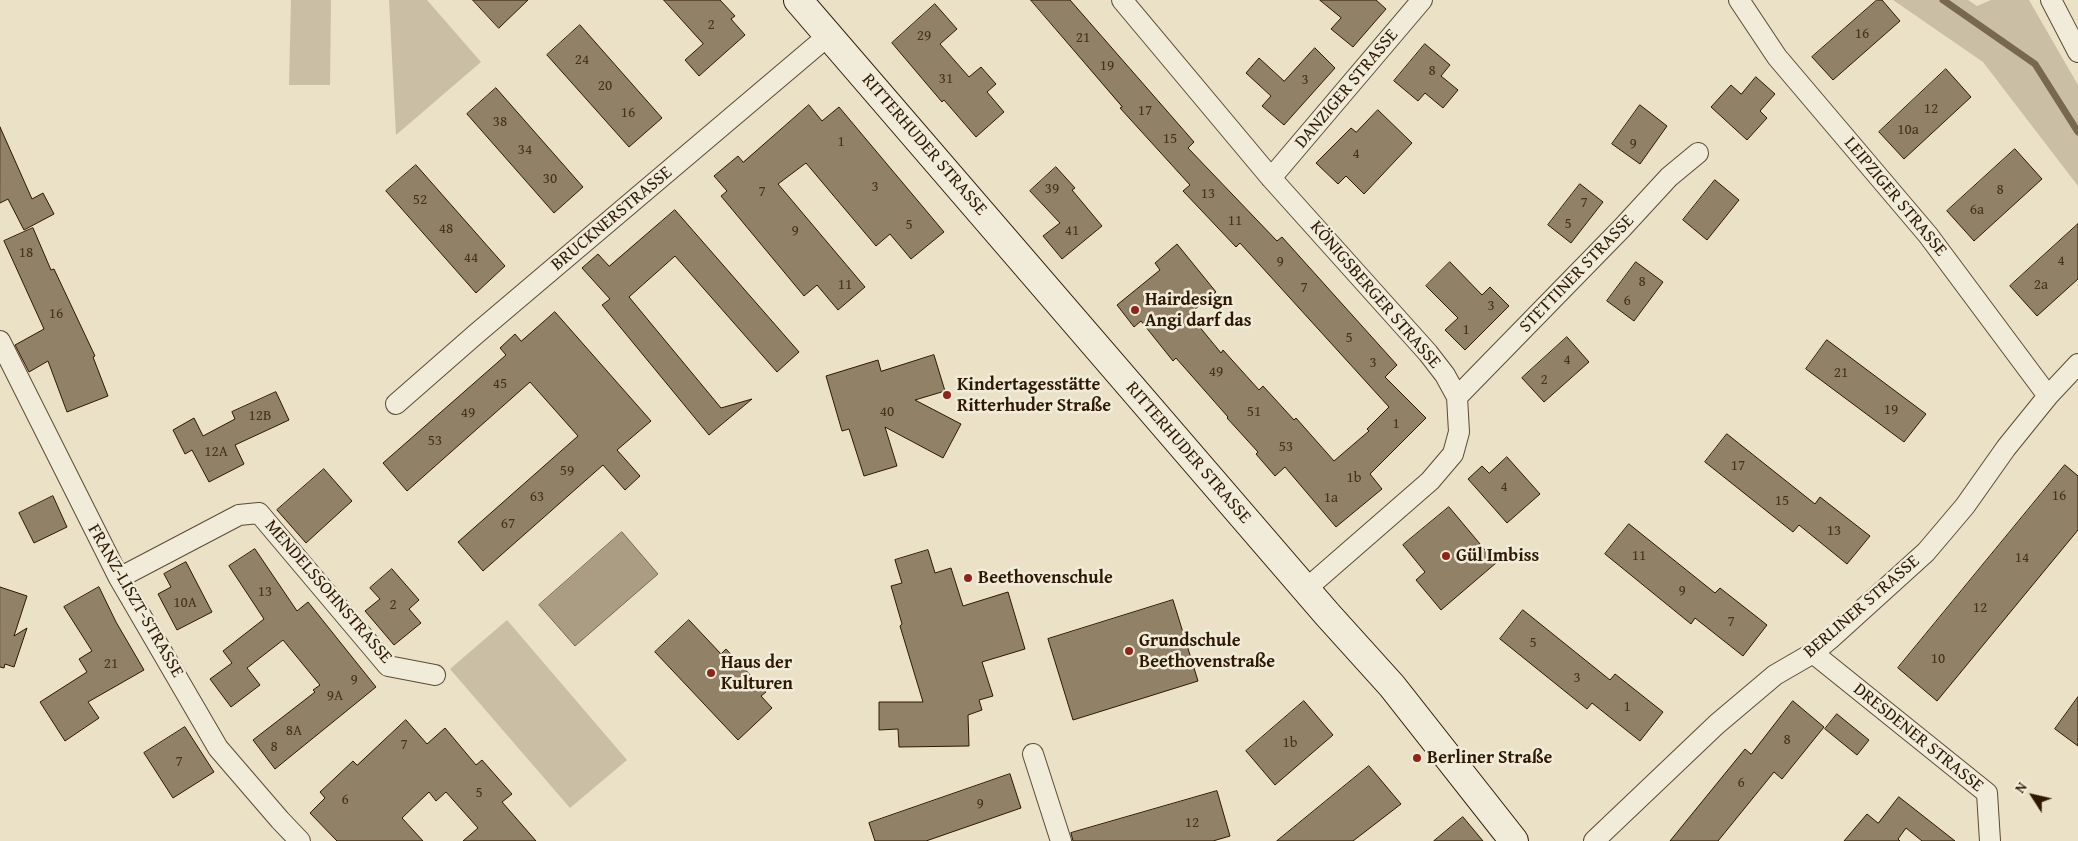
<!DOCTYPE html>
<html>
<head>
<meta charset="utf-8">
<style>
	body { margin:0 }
	#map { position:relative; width:2078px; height:841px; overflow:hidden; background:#eae1c6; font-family:"Gentium Book Plus",serif }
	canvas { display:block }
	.north { position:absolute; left:2008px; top:771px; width:50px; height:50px; -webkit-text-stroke:4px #f1ecda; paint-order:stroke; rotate:305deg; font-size:14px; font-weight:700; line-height:20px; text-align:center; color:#2e1801 }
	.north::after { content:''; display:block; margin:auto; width:18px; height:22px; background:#2e1801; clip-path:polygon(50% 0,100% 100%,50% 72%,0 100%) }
</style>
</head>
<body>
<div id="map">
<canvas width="2078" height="841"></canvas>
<div class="north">N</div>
</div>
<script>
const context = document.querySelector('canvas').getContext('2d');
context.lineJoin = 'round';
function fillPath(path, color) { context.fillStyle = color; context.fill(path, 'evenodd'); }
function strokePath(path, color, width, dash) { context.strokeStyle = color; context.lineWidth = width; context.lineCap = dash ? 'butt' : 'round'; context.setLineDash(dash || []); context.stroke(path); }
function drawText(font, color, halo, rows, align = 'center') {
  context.font = font + ' "Gentium Book Plus",serif'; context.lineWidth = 5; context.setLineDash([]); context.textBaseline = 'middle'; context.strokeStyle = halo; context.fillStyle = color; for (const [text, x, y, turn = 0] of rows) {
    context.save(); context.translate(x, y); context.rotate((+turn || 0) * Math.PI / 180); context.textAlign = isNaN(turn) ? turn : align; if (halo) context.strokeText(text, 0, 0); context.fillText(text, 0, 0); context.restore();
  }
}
const green = new Path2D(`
	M291 0H331L330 85H289Z
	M389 0H427L481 62 396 135Z
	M1893 0H1968L1977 6 1991 0H2029L2078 85V186L1983 62Z
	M507 620 627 760 570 808 450 669Z`);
const water = new Path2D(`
	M622 532 658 574 575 646 539 605Z`);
const stream = new Path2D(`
	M1943 0 2035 64 2078 132`);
const building = new Path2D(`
	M473 0H528L499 28Z
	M664 0H720L735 16 731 19 745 35 699 76 685 60 703 44Z
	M1031 0H1070L1194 142 1188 148 1277 241 1282 237 1397 365 1385 377 1426 418 1370 474 1382 489 1336 527 1285 467 1275 476 1256 454 1258 452 1227 418 1228 417 1176 358 1173 361 1141 321 1134 327 1117 305 1160 270 1155 263 1177 244 1216 292 1189 314 1221 353 1223 350 1259 390 1263 386 1294 420 1296 418 1334 461 1369 431 1367 429 1389 407 1240 243 1236 247 1183 191 1190 185 1120 108 1122 107Z
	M1320 0H1376L1386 9 1353 47 1331 29 1341 18Z
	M1877 0H1882L1900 21 1833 80 1812 57Z
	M935 4 957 29 940 44 969 77 981 67 996 84 987 92 1004 112 976 137 944 100 942 102 892 43Z
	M580 25 662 118 629 147 547 55Z
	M1425 44 1450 65 1441 76 1458 90 1443 108 1425 93 1418 101 1394 81Z
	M1315 48 1335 68 1284 125 1262 106 1271 96 1246 73 1259 58 1284 81Z
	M1946 69 1971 97 1904 159 1879 132Z
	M1756 77 1775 94 1760 111 1767 118 1747 140 1711 107 1731 85 1741 94Z
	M496 88 583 187 554 213 467 114Z
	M809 105 822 121 839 107 944 232 911 259 890 234 876 246 806 163 778 184 865 287 838 310 817 285 804 296 721 196 727 191 714 176 738 156 743 162Z
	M1640 105 1667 126 1640 164 1612 144Z
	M1378 110 1412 143 1364 194 1346 176 1338 184 1316 163 1351 128 1356 132Z
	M0 127 32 199 43 193 54 214 24 230 8 199 0 203Z
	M2015 149 2042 179 1974 241 1947 211Z
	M416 165 505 266 476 293 386 191Z
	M1056 167 1075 188 1072 190 1102 226 1062 259 1043 236 1060 223 1030 191Z
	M1715 180 1739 200 1707 240 1683 220Z
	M1580 184 1603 202 1571 243 1548 225Z
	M675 210 799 352 777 372 675 256 629 297 721 408 752 399 709 435 602 305 610 299 582 268 598 254 609 266Z
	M2078 224V279L2037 316 2010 286Z
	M33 228 51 270 54 269 95 356 93 357 108 396 67 412 48 361 29 372 15 345 44 329 4 241Z
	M1450 262 1482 295 1490 287 1509 306 1465 350 1445 330 1458 318 1426 286Z
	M1636 262 1663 282 1634 321 1607 301Z
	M555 312 651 421 617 450 640 476 625 490 603 465 483 571 458 542 578 436 530 382 407 491 383 463 506 355 500 348 515 334 521 341Z
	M1567 337 1589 362 1544 402 1522 378Z
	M1827 340 1926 414 1904 442 1806 369Z
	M934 355 945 391 915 400 961 424 943 458 885 427 897 466 864 476 849 429 842 431 826 376 878 360 881 371Z
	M276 392 289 420 235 445 244 464 209 482 192 450 185 454 173 430 194 418 203 436 235 419 232 412Z
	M1727 434 1815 504 1820 497 1870 536 1847 564 1799 525 1793 532 1705 462Z
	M1507 457 1540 494 1507 523 1468 479 1482 466 1489 473Z
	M2065 465 2078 476V530L1937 701 1898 668Z
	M324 469 352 501 306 543 277 510Z
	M53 496 67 527 34 543 19 513Z
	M1449 507 1496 563 1441 610 1416 580 1425 572 1403 545Z
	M1629 524 1715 593 1720 588 1767 625 1743 656 1695 618 1691 624 1605 554Z
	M255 549 297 611 308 602 376 687 275 769 253 740 315 692 313 690 320 685 283 640 247 668 260 685 231 707 210 679 232 663 223 651 264 619 229 566Z
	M928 550 935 573 951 568 963 606 1008 592 1025 649 982 662 993 696 979 700 982 710 968 715 969 746 899 747 898 729 879 730V702H923L900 626 902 624 891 586 902 583 895 560Z
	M186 562 212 612 177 630 158 594 171 587 164 574Z
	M392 569 419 600 409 609 421 623 394 645 365 611 380 599 370 588Z
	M0 587 27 596 14 636 27 628 14 667 5 664 4 668 0 667Z
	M99 587 116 622 144 670 88 702 99 718 65 741 40 702 87 672 79 659 92 651 64 607Z
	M1173 600 1198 681 1073 720 1048 639Z
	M1523 610 1610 680 1615 674 1663 712 1640 741 1592 703 1587 709 1500 639Z
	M689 620 721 654 726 649 766 692 761 696 772 708 738 740 655 652Z
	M2078 697V746L2055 729Z
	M1304 701 1333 735 1275 785 1246 751Z
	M1793 701 1824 727 1782 779 1774 772 1718 841H1670L1745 749 1751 754Z
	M1837 714 1869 740 1857 755 1825 729Z
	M406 720 427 744 445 728 476 765 482 760 512 794 502 802 536 841H463L478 828 446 792 436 801 429 792 402 818 423 841H337L310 813 325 798 320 792 353 761 357 765Z
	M185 727 214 772 173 798 144 753Z
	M1369 766 1401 804 1353 841H1277Z
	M1010 774 1021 808 926 841H875L869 823Z
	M1217 791 1230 836 1213 841H1073L1071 833Z
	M1899 797 1955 841H1922L1906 828 1898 839 1900 841H1844L1867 814 1878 823Z
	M1463 817 1483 841H1434Z`);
const street = new Path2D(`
	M1122 0 1271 178 1428 353 1445 375 1457 397 1459 432 1453 454 1430 481 1306 589
	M1739 0 1777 57 1928 235 2048 396
	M2051 0 2078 52
	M1271 178 1422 0
	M0 341 119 578 218 748 280 820 300 841
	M1457 397 1622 228 1669 177 1698 153
	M396 404 476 334 829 35
	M119 578 239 515 259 513 388 666 435 675
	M1813 653 1987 793 1990 841
	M1033 754 1061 841
	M1594 841 1717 724 1775 675 1813 653 1830 639 1926 552 1965 506 2006 448 2048 396 2078 364`);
const secondary = new Path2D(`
	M798 0 1327 614 1392 686 1514 841`);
const markers = [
	[1135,310,5,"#8f2418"],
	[947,395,5,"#8f2418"],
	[1446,556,5,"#8f2418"],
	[968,578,5,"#8f2418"],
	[1129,651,5,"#8f2418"],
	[711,673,5,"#8f2418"],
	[1417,758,5,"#8f2418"]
];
const numberNames = [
	["2",711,25],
	["16",1862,34],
	["29",924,36],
	["21",1083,38],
	["24",582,60],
	["19",1107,66],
	["8",1432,71],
	["31",946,79],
	["3",1305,80],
	["20",605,86],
	["12",1931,109],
	["17",1145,111],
	["16",628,113],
	["38",500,122],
	["10a",1908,130],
	["15",1170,139],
	["1",841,142],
	["9",1633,144],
	["34",525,150],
	["4",1356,154],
	["30",550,179],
	["3",875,187],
	["39",1052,189],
	["8",2000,190],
	["7",762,192],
	["13",1208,194],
	["52",420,200],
	["7",1584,203],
	["6a",1977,210],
	["11",1235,221],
	["5",1568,224],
	["5",909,225],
	["48",446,229],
	["9",795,231],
	["41",1072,231],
	["18",26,253],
	["44",471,258],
	["4",2061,261],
	["9",1280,262],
	["8",1642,282],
	["11",845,285],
	["2a",2041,285],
	["7",1304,288],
	["6",1627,301],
	["3",1491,306],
	["16",56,314],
	["1",1466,330],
	["5",1349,338],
	["4",1567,360],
	["3",1373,363],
	["49",1216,372],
	["21",1841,373],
	["2",1544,380],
	["45",500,384],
	["19",1891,410],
	["40",887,412],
	["51",1254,412],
	["49",468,413],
	["12B",260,416],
	["1",1396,424],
	["53",435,441],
	["53",1286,447],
	["12A",216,452],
	["17",1738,466],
	["59",567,471],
	["1b",1354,478],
	["4",1504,487],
	["16",2059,496],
	["63",537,497],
	["1a",1331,498],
	["15",1782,501],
	["67",508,524],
	["13",1834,531],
	["11",1639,556],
	["14",2022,558],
	["9",1682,591],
	["13",265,592],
	["10A",185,603],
	["2",393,605],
	["12",1980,608],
	["7",1731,622],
	["5",1533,643],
	["10",1938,659],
	["21",111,664],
	["3",1577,678],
	["9",354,680],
	["9A",335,696],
	["1",1627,707],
	["8A",294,731],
	["8",1787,740],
	["1b",1290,743],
	["7",404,745],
	["8",274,747],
	["7",179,762],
	["6",1741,783],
	["5",479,793],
	["6",345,800],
	["9",980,804],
	["12",1192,823]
];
const streetNames = [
	["DANZIGER STRASSE",1347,89,-50],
	["RITTERHUDER STRASSE",924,145,49],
	["LEIPZIGER STRASSE",1895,197,50],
	["BRUCKNERSTRASSE",612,219,-40],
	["STETTINER STRASSE",1577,274,-46],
	["KÖNIGSBERGER STRASSE",1375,295,49],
	["RITTERHUDER STRASSE",1188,453,49],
	["MENDELSSOHNSTRASSE",328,592,49],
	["FRANZ-LISZT-STRASSE",135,601,60],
	["BERLINER STRASSE",1862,607,-41],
	["DRESDENER STRASSE",1918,738,39]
];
const poiNames = [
	["Hairdesign",1145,300],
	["Angi darf das",1145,321],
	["Kindertagesstätte",957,385],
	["Ritterhuder Straße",957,406],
	["Gül Imbiss",1456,556],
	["Beethovenschule",978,578],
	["Grundschule",1139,641],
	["Beethovenstraße",1139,662],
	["Haus der",721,663],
	["Kulturen",721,684],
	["Berliner Straße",1427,758]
];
fillPath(green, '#cabfa5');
fillPath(water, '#aa9d83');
strokePath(water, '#78684f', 1);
strokePath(stream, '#78684f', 7);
fillPath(building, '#908167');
strokePath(building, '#2e1801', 1);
strokePath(street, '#5d4a32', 22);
strokePath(secondary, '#2e1801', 30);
strokePath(street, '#f1ecda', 20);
strokePath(secondary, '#f1ecda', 28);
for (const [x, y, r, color] of markers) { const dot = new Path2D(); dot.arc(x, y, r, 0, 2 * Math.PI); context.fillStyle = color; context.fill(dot); strokePath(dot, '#f1ecda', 2); }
drawText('15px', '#46321a', null, numberNames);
drawText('18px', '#2e1801', '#f1ecda', streetNames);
drawText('bold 18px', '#2e1801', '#f1ecda', poiNames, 'left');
</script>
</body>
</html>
